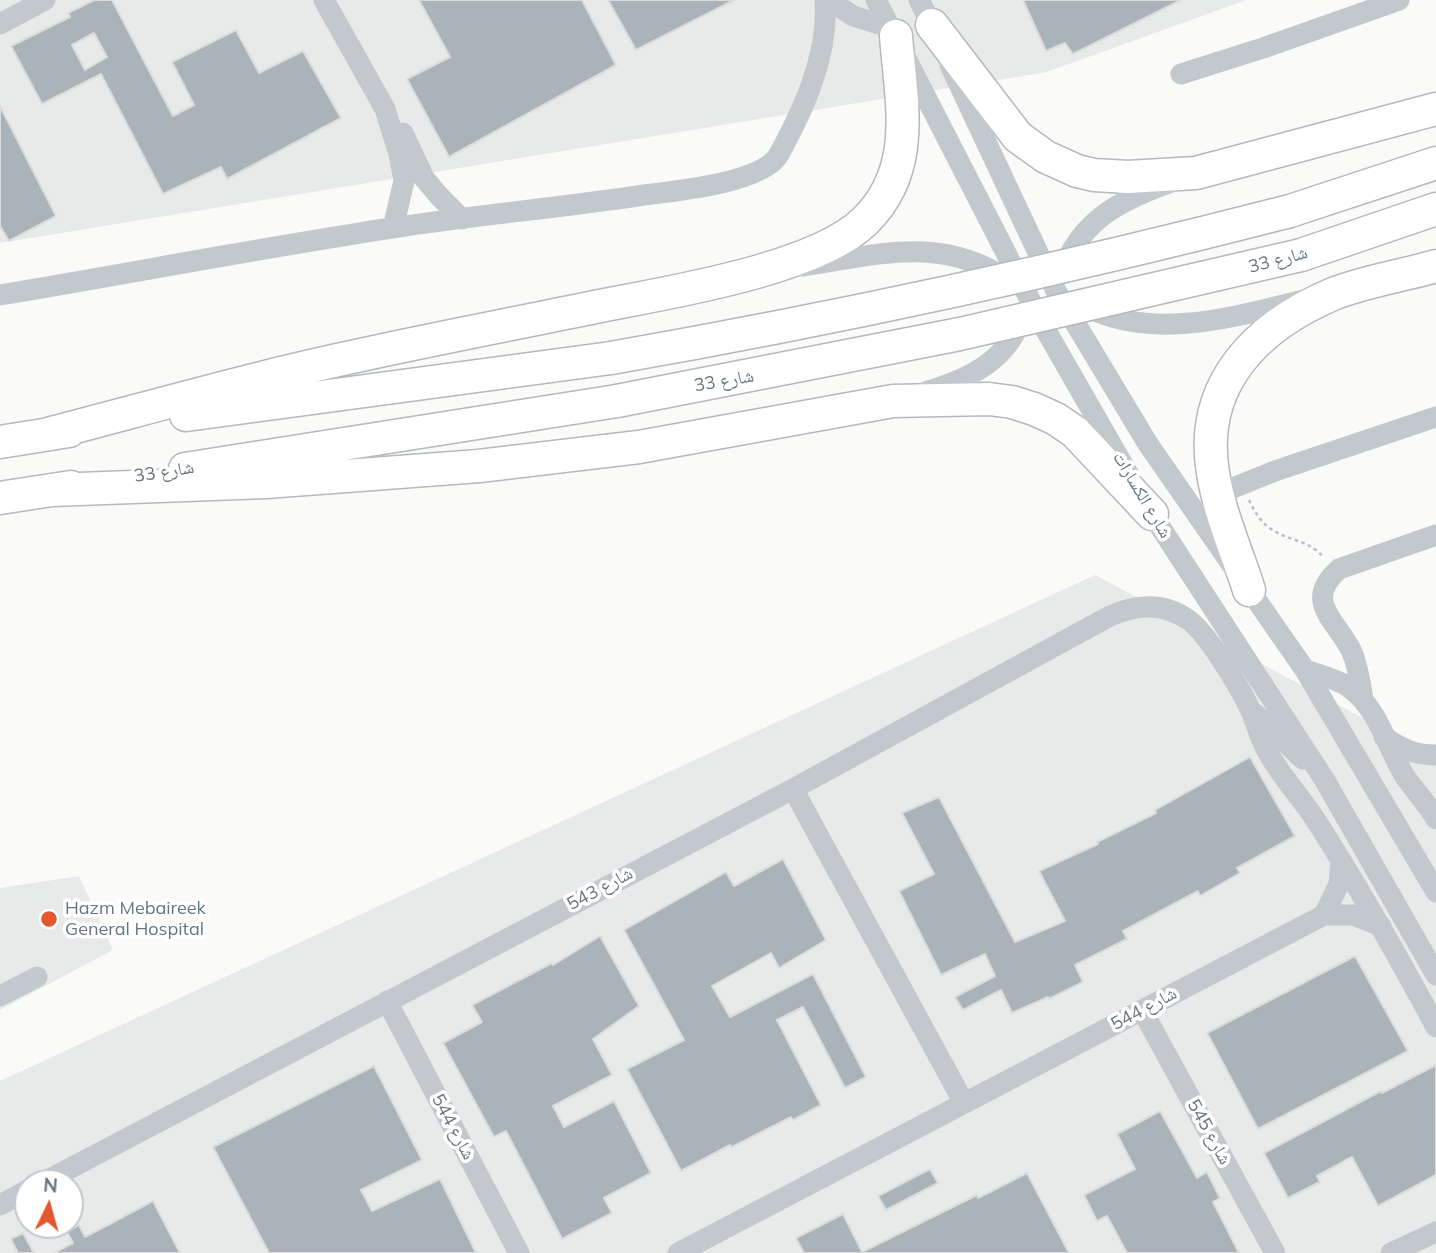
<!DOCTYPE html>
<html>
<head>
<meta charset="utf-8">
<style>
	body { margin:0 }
	#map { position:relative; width:1436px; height:1253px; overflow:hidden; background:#fafaf8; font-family:Mulish,sans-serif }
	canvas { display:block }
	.north { position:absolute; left:14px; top:1169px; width:70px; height:70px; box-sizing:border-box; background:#fff; border:2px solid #c1c8cd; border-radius:50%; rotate:5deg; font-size:19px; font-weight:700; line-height:28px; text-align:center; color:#657683 }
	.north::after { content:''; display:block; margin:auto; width:24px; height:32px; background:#e4572e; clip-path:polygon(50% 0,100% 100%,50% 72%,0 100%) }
</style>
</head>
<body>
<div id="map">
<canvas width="1436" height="1253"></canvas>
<div class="north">N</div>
</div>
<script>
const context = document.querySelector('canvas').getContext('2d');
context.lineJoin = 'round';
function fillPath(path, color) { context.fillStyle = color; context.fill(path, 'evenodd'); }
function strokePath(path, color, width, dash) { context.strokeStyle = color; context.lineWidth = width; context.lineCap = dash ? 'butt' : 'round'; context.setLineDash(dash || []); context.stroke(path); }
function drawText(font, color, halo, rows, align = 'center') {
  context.font = font + ' Mulish,"Noto Naskh Arabic",sans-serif'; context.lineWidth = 7; context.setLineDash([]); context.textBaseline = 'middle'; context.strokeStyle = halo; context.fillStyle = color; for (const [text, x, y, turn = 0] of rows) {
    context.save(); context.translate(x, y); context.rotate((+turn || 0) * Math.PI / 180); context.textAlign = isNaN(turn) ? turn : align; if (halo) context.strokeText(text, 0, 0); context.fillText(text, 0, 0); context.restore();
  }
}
const built = new Path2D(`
	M0 0H1246L1047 72 0 243Z
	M1095 575 1436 757V1253H0V1081ZM28 1183H70V1225H28Z
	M79 876 113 950 0 1010V888Z`);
const building = new Path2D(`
	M94 0H112L173 116 194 105 172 62 236 30 259 73 303 51 341 118 227 179 221 167 163 194 101 74 42 104 11 46 70 17 68 13ZM94 33 107 57 85 70 72 45Z
	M419 0H582L616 65 449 157 407 79 450 57Z
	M608 0H734L636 50Z
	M1023 0H1181L1073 54 1065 43 1046 51Z
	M0 106 56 216 9 241 0 226Z
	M1250 757 1295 836 1237 868 1240 873 1200 896 1198 891 1123 931 1127 939 1075 965 1083 982 1049 999 1048 997 1012 1013 1001 990 963 1010 955 997 995 976 985 954 941 975 899 891 934 874 902 813 939 797 1015 942 1065 921 1039 871 1098 844 1097 842 1156 813 1155 810Z
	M783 859 826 940 779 968 771 953 712 986 730 1017 813 974 866 1077 845 1088 803 1007 777 1020 821 1105 793 1120 791 1117 732 1147 730 1145 681 1171 627 1069 684 1040 624 930 726 872 734 886Z
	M600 936 639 1006 593 1039 612 1075 553 1106 564 1127 614 1101 651 1173 604 1198 612 1213 562 1239 506 1131 494 1137 443 1043 482 1022 472 1005 552 963 553 965Z
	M1355 956 1408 1051 1258 1129 1207 1033Z
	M1436 1065V1175L1378 1206 1352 1157 1317 1176 1320 1182 1288 1198 1264 1153 1381 1091 1382 1093Z
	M374 1066 422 1160 361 1190 372 1211 440 1179 476 1253H269L213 1147Z
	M1160 1111 1197 1178 1207 1172 1220 1198 1213 1202 1239 1253H1127L1107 1216 1097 1221 1084 1195 1135 1169 1117 1134Z
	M930 1169 938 1183 886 1210 878 1196Z
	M1027 1173 1069 1253H804L796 1238 843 1214 862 1252 977 1195 978 1198Z
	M153 1201 180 1253H54L73 1243 67 1232 79 1225 85 1237Z
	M23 1233 34 1253H18L11 1239Z`);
const path = new Path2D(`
	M1249 500C1255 513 1262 524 1274 531 1291 541 1311 541 1324 558`);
const minor = new Path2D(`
	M324 0 385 109 399 154 404 181 393 228
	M829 0 853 16 892 28
	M876 0 1044 327 1130 477
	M919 0 937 36
	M0 24 45 0
	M950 65 1056 291 1148 444 1305 670 1436 892
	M1181 74 1263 48 1399 0
	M403 133 424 178 439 196 462 219
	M802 266C878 255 941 234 1010 281
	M1062 271C1082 219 1121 200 1171 182
	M0 295C131 273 261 248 392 228 475 215 560 208 644 195 676 191 760 183 778 156 804 109 829 54 825 0
	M1082 305C1152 342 1233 317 1304 300
	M925 392C969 379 1010 360 1023 313
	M1218 494 1275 471 1436 417
	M1146 505 1324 779 1436 975
	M1305 670C1319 675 1338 679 1350 688 1378 709 1387 746 1404 775 1414 790 1427 803 1436 819
	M1363 699C1360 683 1358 664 1351 650 1335 619 1303 601 1339 569L1436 535
	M1255 714 1303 759
	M1384 737C1402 749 1415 755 1436 755
	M793 789 964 1103
	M1324 915 1339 884 1341 861
	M0 996 37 977
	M387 1001 519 1253
	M1142 1010 1275 1253
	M42 1183 793 789 1110 616C1137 604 1165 602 1190 621 1209 636 1239 686 1250 709 1256 722 1259 736 1266 749 1279 774 1299 795 1315 819 1358 886 1398 956 1436 1027
	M0 1205 28 1190
	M678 1253 1324 915H1353L1381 926
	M1391 1253 1436 1232`);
const highway = new Path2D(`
	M932 25 1018 137 1046 157 1077 171 1094 175 1128 177 1196 173 1436 109
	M1290 211 1436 163
	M1301 255 1436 209
	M186 415 611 358
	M48 434C152 407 256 377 361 355 439 338 517 323 595 307 665 293 815 270 865 221 918 169 901 102 896 36
	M0 442 69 431
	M185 469 617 401
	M52 490 266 482 479 466 639 447 893 401 989 399 1012 402 1034 409 1056 419 1075 432 1152 514
	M0 498 71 487
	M1249 590C1237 552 1219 512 1213 473 1198 383 1258 326 1333 294 1362 282 1405 275 1436 266`);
const highwayBridge = new Path2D(`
	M611 358C840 318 1065 269 1290 211
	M617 401 960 334 1301 255`);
const markers = [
	[49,919,9,"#e4572e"]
];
const streetNames = [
	["شارع 33",1278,260,-15],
	["شارع 33",724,381,-10],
	["شارع 33",164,472,-9],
	["شارع الكسارات",1142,495,59],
	["شارع 543",600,889,-28],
	["شارع 544",1144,1009,-28],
	["شارع 544",453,1127,62],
	["شارع 545",1209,1132,61]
];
const poiNames = [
	["Hazm Mebaireek",65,909],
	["General Hospital",65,930]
];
fillPath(built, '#e8e9e9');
fillPath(building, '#aab3b9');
strokePath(building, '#dcdcda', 2);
strokePath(highway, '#b4b9bd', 35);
strokePath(path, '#bbbfc2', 2.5, [3.5, 3.5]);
strokePath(minor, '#c3c8cc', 21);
strokePath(highway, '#fff', 32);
strokePath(highwayBridge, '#b4b9bd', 35, []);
strokePath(highwayBridge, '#fff', 32);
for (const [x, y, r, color] of markers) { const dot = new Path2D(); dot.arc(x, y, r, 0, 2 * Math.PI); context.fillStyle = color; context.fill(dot); strokePath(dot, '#fff', 2.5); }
drawText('18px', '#657683', '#fff', streetNames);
drawText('18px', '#657683', '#fff', poiNames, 'left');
</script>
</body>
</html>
